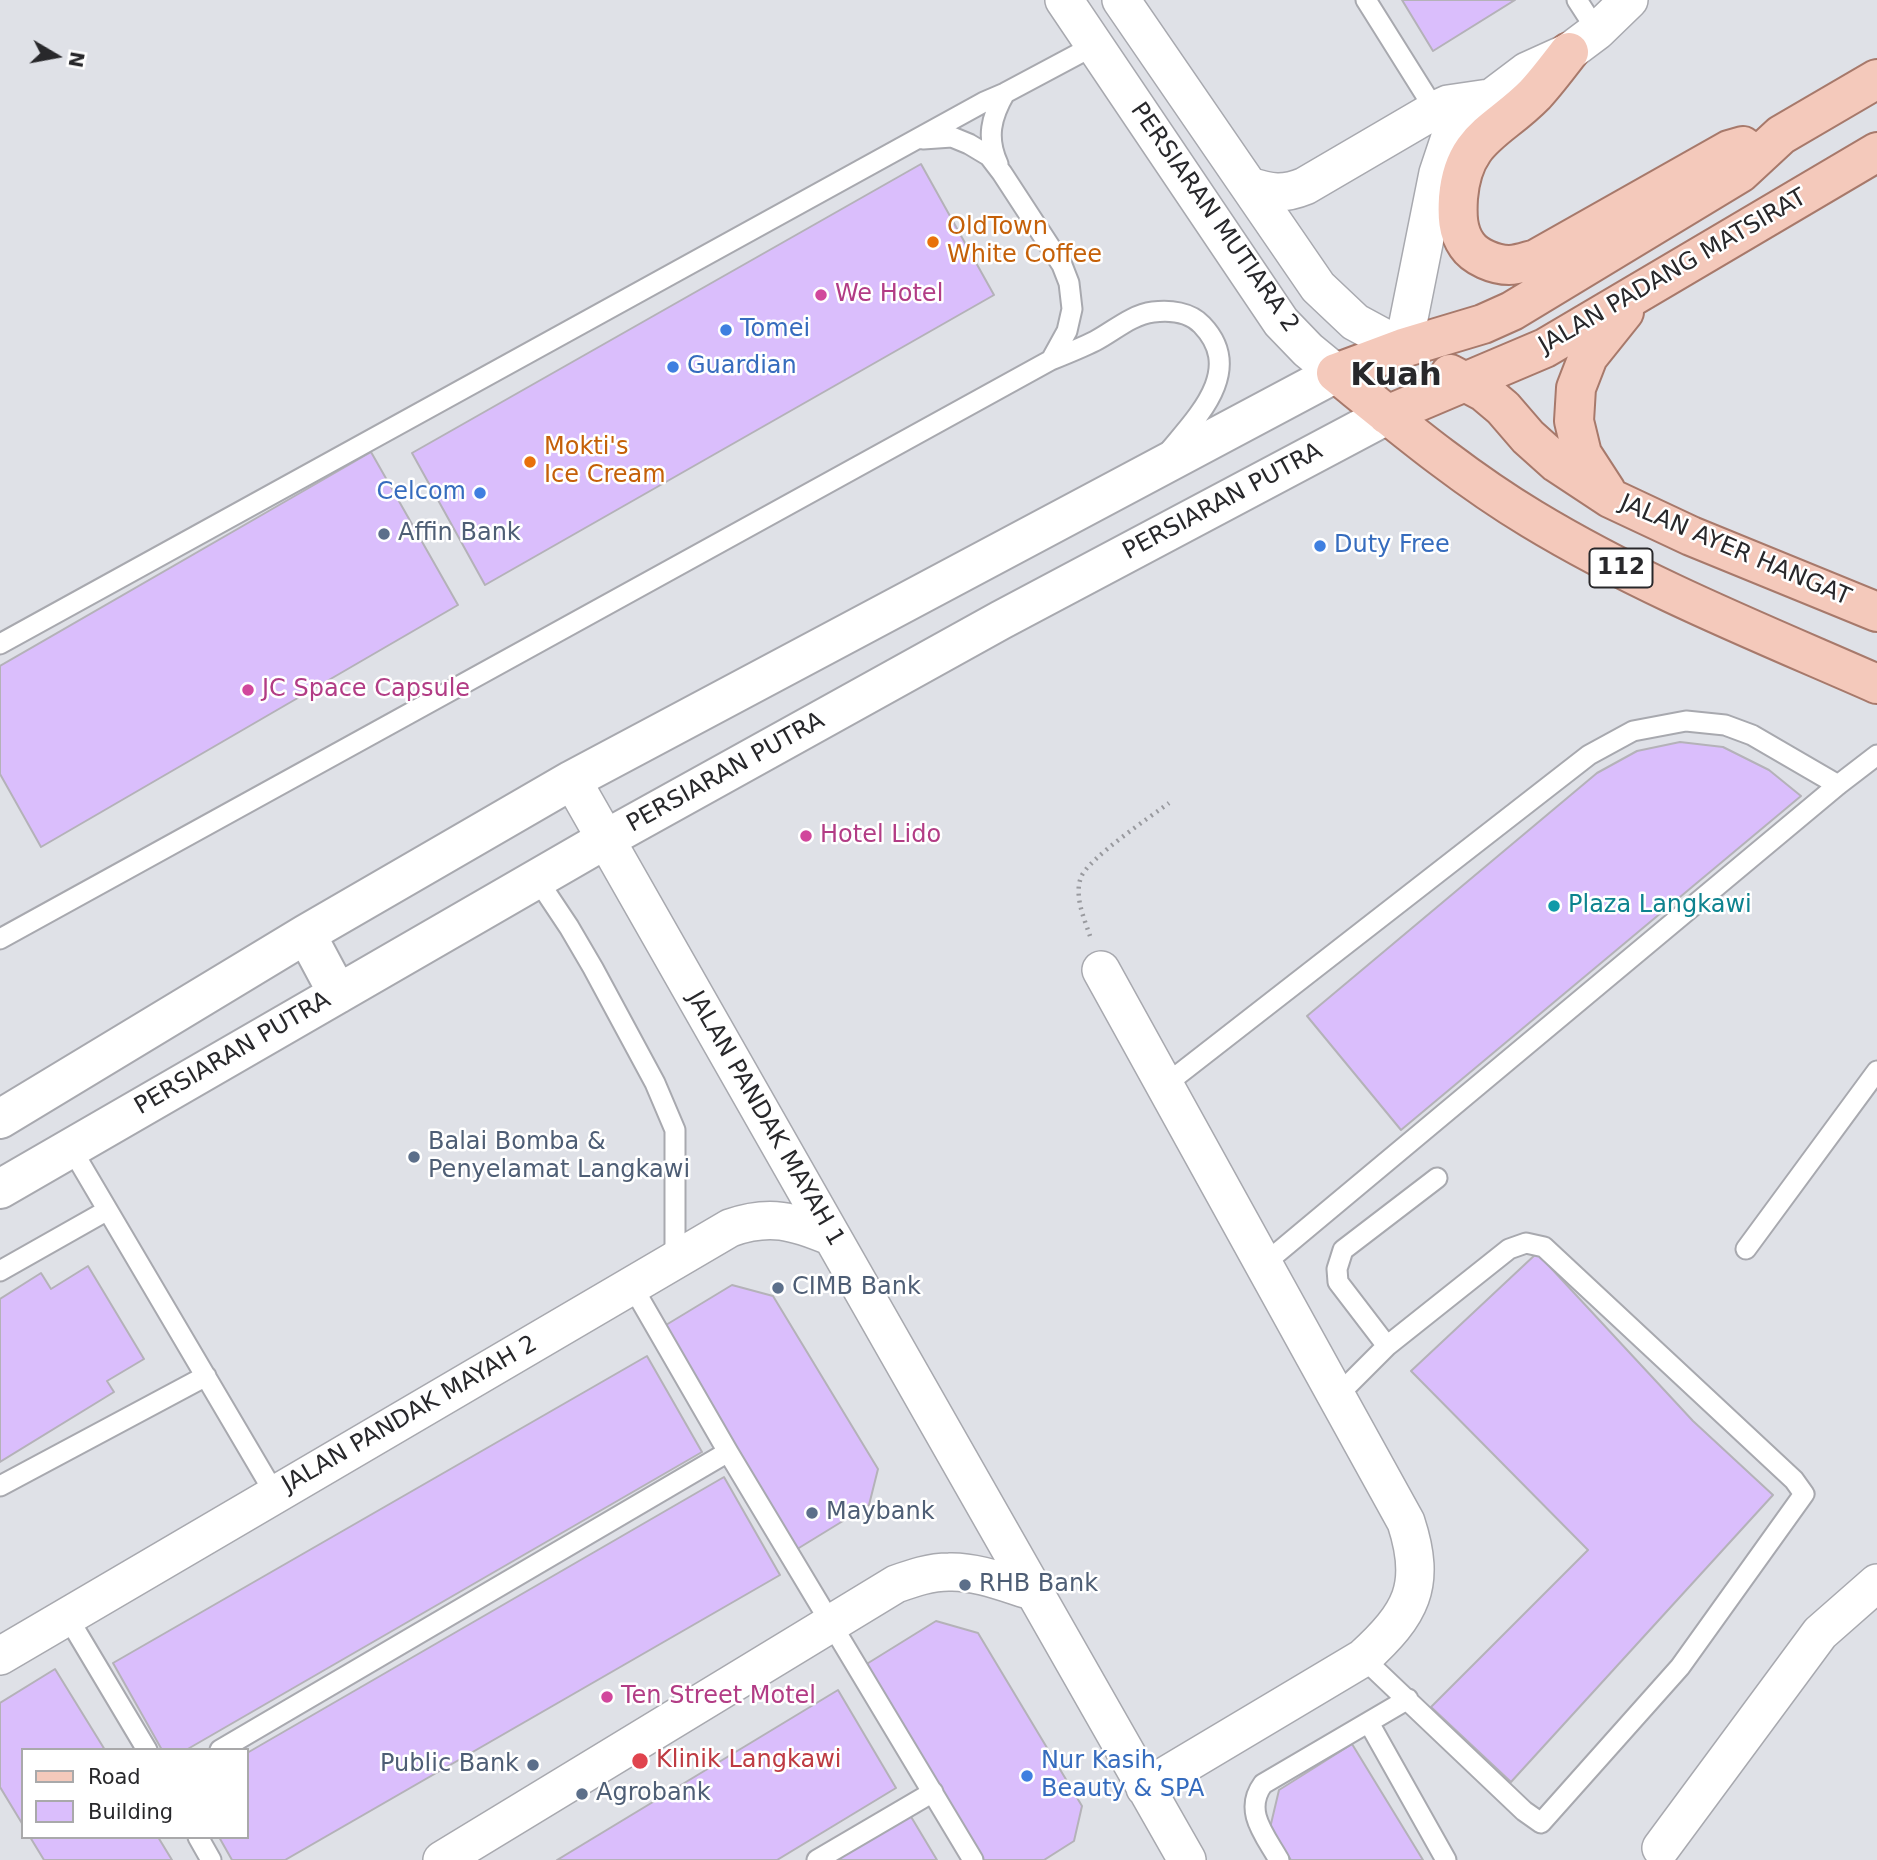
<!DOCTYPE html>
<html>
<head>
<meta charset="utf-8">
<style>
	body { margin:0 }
	#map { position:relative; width:1877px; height:1860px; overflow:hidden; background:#dfe1e7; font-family:"DejaVu Sans",sans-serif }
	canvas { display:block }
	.legend { position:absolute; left:21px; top:1748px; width:228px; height:91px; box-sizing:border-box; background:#fff; border:2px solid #a9a9aa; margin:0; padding:9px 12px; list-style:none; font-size:21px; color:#28282b }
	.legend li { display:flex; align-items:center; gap:14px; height:35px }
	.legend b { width:35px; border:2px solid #a9a9aa }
	.north { position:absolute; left:21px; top:21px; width:70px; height:70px; -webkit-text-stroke:5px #fff; paint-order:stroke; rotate:100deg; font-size:19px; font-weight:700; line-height:28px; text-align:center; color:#28282b }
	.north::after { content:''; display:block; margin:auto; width:24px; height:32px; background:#28282b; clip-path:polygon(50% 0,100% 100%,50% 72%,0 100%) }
</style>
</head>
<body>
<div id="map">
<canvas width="1877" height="1860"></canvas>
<ul class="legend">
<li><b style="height:9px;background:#f4c9bb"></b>Road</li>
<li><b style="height:19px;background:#dabefc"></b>Building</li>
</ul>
<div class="north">N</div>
</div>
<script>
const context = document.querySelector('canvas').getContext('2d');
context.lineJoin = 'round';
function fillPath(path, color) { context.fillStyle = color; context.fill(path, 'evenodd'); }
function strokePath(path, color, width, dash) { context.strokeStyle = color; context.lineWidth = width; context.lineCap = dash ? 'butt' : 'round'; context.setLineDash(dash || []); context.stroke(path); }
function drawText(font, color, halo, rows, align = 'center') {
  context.font = font + ' "DejaVu Sans",sans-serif'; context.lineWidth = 5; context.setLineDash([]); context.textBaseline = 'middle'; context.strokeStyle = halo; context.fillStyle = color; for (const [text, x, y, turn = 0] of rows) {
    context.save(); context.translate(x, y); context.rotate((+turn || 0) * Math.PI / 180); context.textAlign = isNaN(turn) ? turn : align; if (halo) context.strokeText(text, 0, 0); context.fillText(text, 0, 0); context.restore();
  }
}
const building = new Path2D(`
	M1402 0H1515L1433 51Z
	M921 164 994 295 485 585 412 453Z
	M371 452 458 605 41 847 0 774V666Z
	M1680 742 1723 747 1769 770 1801 796 1401 1130 1307 1016 1597 773 1637 751Z
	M1537 1253 1693 1421 1773 1495 1511 1782 1431 1707 1588 1550 1411 1371Z
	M88 1266 144 1359 107 1381 114 1392 0 1462V1299L41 1273 51 1289Z
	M732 1285 773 1296 878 1469 869 1505 794 1551 661 1328Z
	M647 1356 702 1452 186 1750H162L113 1663Z
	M724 1477 780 1575 285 1860H232L219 1837H247V1753Z
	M936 1621 978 1633 1082 1806 1074 1841 1044 1860H982L865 1665Z
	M55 1669 105 1750H23V1825L0 1787V1703Z
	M838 1690 896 1788 777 1860H557Z
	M1352 1744 1423 1860H1291L1270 1828 1279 1790Z
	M910 1815 937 1860H833Z
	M30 1837H158L172 1860H44Z`);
const path = new Path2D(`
	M1090 936C1084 918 1074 896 1081 877 1089 858 1150 817 1169 803`);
const service = new Path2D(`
	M1366 0 1435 110
	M1577 0 1597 31
	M923 139 952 137 969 144 989 156 1002 173 1062 265 1069 283 1072 309 1067 331 1051 360
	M998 164C986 138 991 117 1005 93
	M0 644 984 102 1005 93 1095 45
	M537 879 569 927 593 968 655 1083 675 1130V1260
	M0 939 1051 360C1066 354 1081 348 1095 341 1114 331 1131 315 1153 312 1170 310 1190 312 1202 325 1244 369 1200 414 1170 450
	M1165 1085 1589 755 1633 731 1686 721 1725 725 1752 735 1838 785
	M71 1148 275 1494
	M1746 1249 1877 1071
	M1264 1264 1838 785 1877 755
	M0 1271 106 1211
	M631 1284 728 1452 973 1860
	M1387 1346 1338 1282 1337 1269 1343 1250 1437 1178
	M1337 1396 1387 1346 1509 1249 1526 1243 1544 1247 1794 1480 1804 1494 1680 1667 1541 1823 1524 1811 1363 1658
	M0 1486 206 1376
	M67 1616 147 1750
	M1369 1723 1446 1860
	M220 1750 728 1452
	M198 1837 211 1860
	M817 1860 933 1792
	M1279 1860C1265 1835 1243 1811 1263 1784L1408 1699`);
const minor = new Path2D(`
	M1064 0 1281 322 1308 350 1336 373
	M1121 0 1318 287 1355 322 1403 348 1438 173 1449 140 1466 117 1527 71 1569 52 1597 31 1629 0
	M1249 186C1271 193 1283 195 1305 186L1435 110 1448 104 1489 98
	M572 780 1187 1860
	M1101 970 1406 1522C1427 1586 1411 1614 1363 1658L1145 1788
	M0 1656 730 1228C770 1214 793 1221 832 1237
	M1661 1848 1820 1633 1877 1583
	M442 1860 896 1584C913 1578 930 1572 949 1572 977 1571 1008 1584 1035 1592`);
const secondary = new Path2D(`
	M306 934 338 994
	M0 1119 306 934 572 780 1336 373
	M0 1189 606 839 1001 620 1387 415`);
const primary = new Path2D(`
	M1569 52C1558 66 1547 81 1535 94 1498 132 1463 137 1458 198 1457 215 1457 231 1467 245 1475 257 1495 265 1509 265 1518 265 1528 261 1536 259L1729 150 1743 146
	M1336 373C1399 424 1462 477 1532 519 1641 585 1761 633 1877 684
	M1336 373 1403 348 1483 324 1512 311 1740 173 1781 135 1877 79
	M1450 374 1484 392 1503 408 1528 437 1557 463 1610 498 1691 536 1877 612
	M1387 415 1545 348 1877 152
	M1606 491 1582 454 1574 421 1576 388 1588 357 1624 312`);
const markers = [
	[933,242,7,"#e8710a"],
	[821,295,7,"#d1479c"],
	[726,330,7,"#3f7fe0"],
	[673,367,7,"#3f7fe0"],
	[530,462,7,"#e8710a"],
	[480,493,7,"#3f7fe0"],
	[384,534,7,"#5c6f8a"],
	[1320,546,7,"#3f7fe0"],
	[248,690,7,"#d1479c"],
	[806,836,7,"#d1479c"],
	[1554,906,7,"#0f9aa8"],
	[414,1157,7,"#5c6f8a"],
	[778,1288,7,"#5c6f8a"],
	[812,1513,7,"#5c6f8a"],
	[965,1585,7,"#5c6f8a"],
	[607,1697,7,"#d1479c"],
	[640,1761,9,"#e0444e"],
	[533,1765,7,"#5c6f8a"],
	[1027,1776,7,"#3f7fe0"],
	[582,1794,7,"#5c6f8a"]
];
const shields = [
	[1621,568,63]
];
const shieldNames = [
	["112",1621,568]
];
const streetNames = [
	["PERSIARAN MUTIARA 2",1214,218,55],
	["JALAN PADANG MATSIRAT",1673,272,-30],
	["PERSIARAN PUTRA",1223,502,-28],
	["JALAN AYER HANGAT",1735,551,23],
	["PERSIARAN PUTRA",726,773,-29],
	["PERSIARAN PUTRA",233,1054,-30],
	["JALAN PANDAK MAYAH 1",765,1119,60],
	["JALAN PANDAK MAYAH 2",410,1415,-30]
];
const foodNames = [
	["OldTown",947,228],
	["White Coffee",947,256],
	["Mokti's",544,448],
	["Ice Cream",544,476]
];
const hotelNames = [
	["We Hotel",835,295],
	["JC Space Capsule",262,690],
	["Hotel Lido",820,836],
	["Ten Street Motel",621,1697]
];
const shopNames = [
	["Tomei",740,330],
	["Guardian",687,367],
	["Celcom",466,493,"right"],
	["Duty Free",1334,546],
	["Nur Kasih,",1041,1762],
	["Beauty & SPA",1041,1790]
];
const serviceNames = [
	["Affin Bank",398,534],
	["Balai Bomba &",428,1143],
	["Penyelamat Langkawi",428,1171],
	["CIMB Bank",792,1288],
	["Maybank",826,1513],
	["RHB Bank",979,1585],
	["Public Bank",519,1765,"right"],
	["Agrobank",596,1794]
];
const cultureNames = [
	["Plaza Langkawi",1568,906]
];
const healthNames = [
	["Klinik Langkawi",656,1761]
];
const districtNames = [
	["Kuah",1396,377]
];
fillPath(building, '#dabefc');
strokePath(building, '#b4b2b8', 2);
strokePath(service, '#a8a9af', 23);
strokePath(minor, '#a8a9af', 40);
strokePath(secondary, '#a8a9af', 42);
strokePath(primary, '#a7796b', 42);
strokePath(path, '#999a9f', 4.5, [2, 5]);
strokePath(service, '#fff', 19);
strokePath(minor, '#fff', 37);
strokePath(secondary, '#fff', 38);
strokePath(primary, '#f4c9bb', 38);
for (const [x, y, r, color] of markers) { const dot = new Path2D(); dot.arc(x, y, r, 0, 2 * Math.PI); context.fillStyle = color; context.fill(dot); strokePath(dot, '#fff', 2.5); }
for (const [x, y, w] of shields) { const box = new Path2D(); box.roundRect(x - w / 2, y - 19.5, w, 39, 5); context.fillStyle = '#fff'; context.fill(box); strokePath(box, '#28282b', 2); }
drawText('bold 23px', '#28282b', null, shieldNames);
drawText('24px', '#28282b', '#fff', streetNames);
drawText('24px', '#c56008', '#fff', foodNames, 'left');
drawText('24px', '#b23c85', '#fff', hotelNames, 'left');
drawText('24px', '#366cbe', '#fff', shopNames, 'left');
drawText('24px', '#4e5e75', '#fff', serviceNames, 'left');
drawText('24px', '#0d838f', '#fff', cultureNames, 'left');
drawText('24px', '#be3a42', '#fff', healthNames, 'left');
drawText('bold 32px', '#28282b', '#fff', districtNames);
</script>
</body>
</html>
